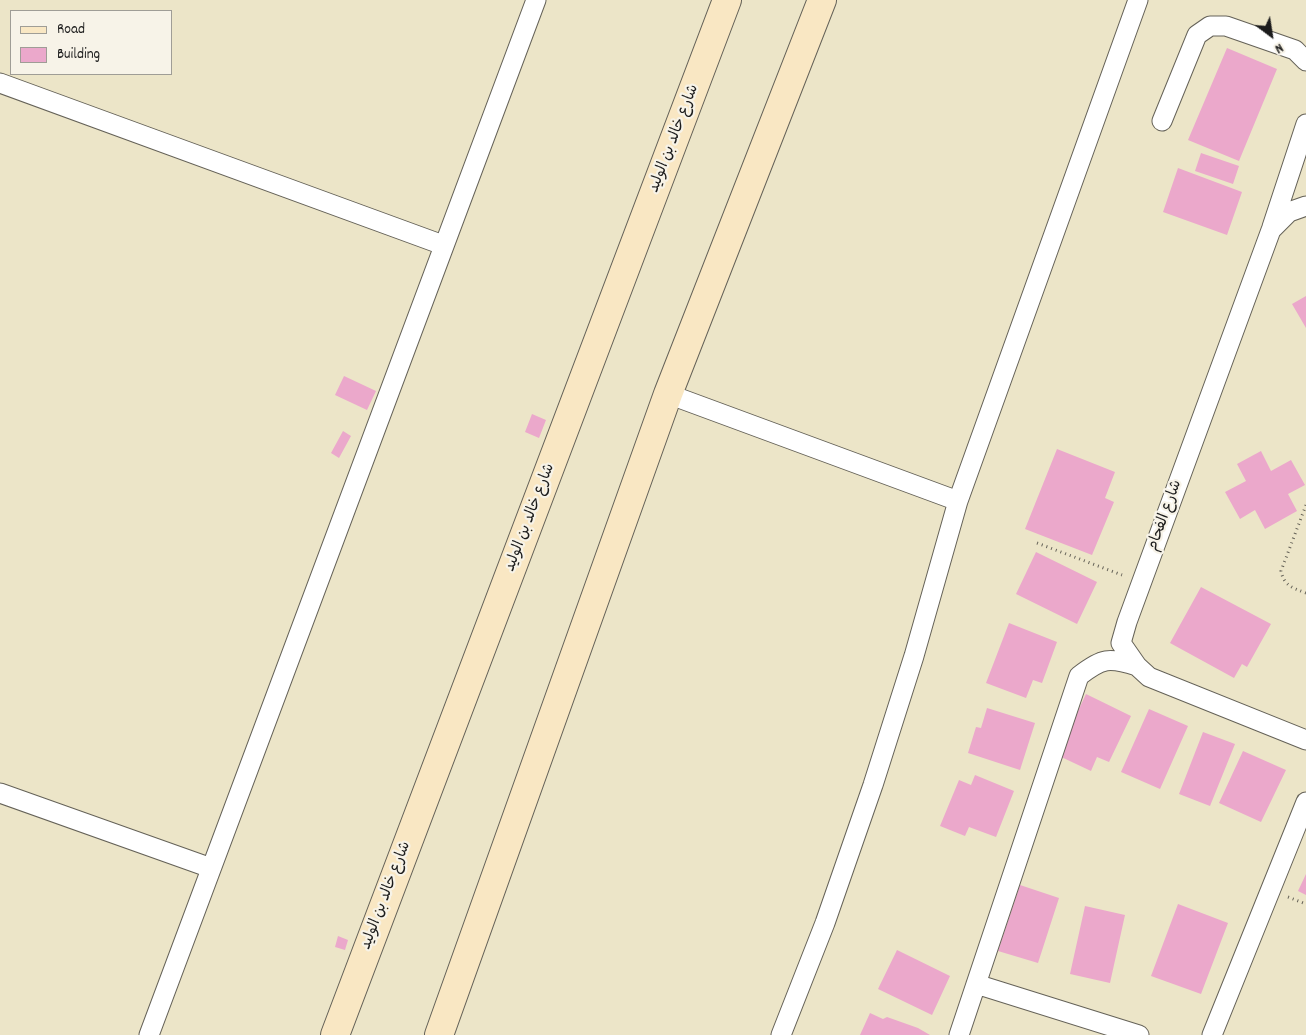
<!DOCTYPE html>
<html>
<head>
<meta charset="utf-8">
<style>
	body { margin:0 }
	#map { position:relative; width:1306px; height:1035px; overflow:hidden; background:#ece5c8; font-family:Dekko,sans-serif }
	canvas { display:block }
	.legend { position:absolute; left:10px; top:10px; width:162px; height:65px; box-sizing:border-box; background:#f7f3e8; border:1px solid #9f9d96; margin:0; padding:6px 9px; list-style:none; font-size:15px; color:#1c1c1c }
	.legend li { display:flex; align-items:center; gap:10px; height:25px }
	.legend b { width:25px; border:1px solid #9f9d96 }
	.north { position:absolute; left:1246px; top:10px; width:50px; height:50px; -webkit-text-stroke:4px #f7f3e8; paint-order:stroke; rotate:149deg; font-size:14px; font-weight:700; line-height:20px; text-align:center; color:#1c1c1c }
	.north::after { content:''; display:block; margin:auto; width:18px; height:22px; background:#1c1c1c; clip-path:polygon(50% 0,100% 100%,50% 72%,0 100%) }
</style>
</head>
<body>
<div id="map">
<canvas width="1306" height="1035"></canvas>
<ul class="legend">
<li><b style="height:6px;background:#f9e7c3"></b>Road</li>
<li><b style="height:14px;background:#eba8cb"></b>Building</li>
</ul>
<div class="north">N</div>
</div>
<script>
const context = document.querySelector('canvas').getContext('2d');
context.lineJoin = 'round';
function fillPath(path, color) { context.fillStyle = color; context.fill(path, 'evenodd'); }
function strokePath(path, color, width, dash) { context.strokeStyle = color; context.lineWidth = width; context.lineCap = dash ? 'butt' : 'round'; context.setLineDash(dash || []); context.stroke(path); }
function drawText(font, color, halo, rows, align = 'center') {
  context.font = font + ' Dekko,"Playpen Sans Arabic",sans-serif'; context.lineWidth = 4.5; context.setLineDash([]); context.textBaseline = 'middle'; context.strokeStyle = halo; context.fillStyle = color; for (const [text, x, y, turn = 0] of rows) {
    context.save(); context.translate(x, y); context.rotate((+turn || 0) * Math.PI / 180); context.textAlign = isNaN(turn) ? turn : align; if (halo) context.strokeText(text, 0, 0); context.fillText(text, 0, 0); context.restore();
  }
}
const building = new Path2D(`
	M1227 48 1277 69 1239 161 1188 140Z
	M1201 153 1239 166 1233 184 1195 171Z
	M1178 168 1242 192 1227 235 1163 212Z
	M1306 296V328L1292 304Z
	M344 376 376 391 367 410 335 395Z
	M532 414 546 420 539 438 525 432Z
	M343 431 351 436 339 458 331 453Z
	M1057 449 1115 472 1105 498 1114 502 1092 555 1025 529Z
	M1261 451 1271 471 1291 460 1305 485 1288 494 1297 511 1265 529 1255 510 1240 519 1225 492 1246 481 1237 464Z
	M1036 552 1097 582 1077 624 1016 594Z
	M1201 587 1271 624 1247 667 1242 664 1234 678 1170 643Z
	M1009 623 1057 642 1042 683 1033 680 1026 698 986 683Z
	M1086 694 1131 716 1109 762 1097 757 1091 771 1057 755Z
	M987 708 1035 723 1020 770 968 753 976 727 981 728Z
	M1149 709 1188 726 1160 789 1121 772Z
	M1203 732 1235 744 1210 806 1179 794Z
	M1243 751 1286 770 1261 822 1219 803Z
	M975 775 1014 791 996 837 969 827 965 836 940 826 959 780 971 785Z
	M1306 874V895L1298 891Z
	M1020 885 1059 898 1038 963 998 951Z
	M1178 904 1228 923 1201 994 1151 976Z
	M1085 906 1125 915 1110 983 1070 974Z
	M338 936 348 940 345 950 335 947Z
	M897 950 950 976 932 1015 878 989Z
	M870 1013 883 1019 887 1017 918 1028 930 1035H860Z`);
const path = new Path2D(`
	M1306 505 1281 571C1284 586 1293 588 1306 593
	M1037 543 1122 575
	M1288 897 1306 904`);
const street = new Path2D(`
	M0 83 443 245
	M1162 121 1197 35 1210 26H1226L1295 50 1306 61
	M1306 206 1289 212 1271 230 1127 622 1121 643 1137 666 1149 677 1306 740
	M1272 227 1306 124
	M668 394 958 501
	M0 793 211 868
	M976 984 1139 1035
	M149 1035 536 0
	M781 1035 825 923 873 785 914 656 958 501 1138 0
	M959 1035 1079 676C1102 658 1109 657 1137 666
	M1212 1035 1306 802`);
const secondary = new Path2D(`
	M335 1035 727 0
	M439 1035 668 394 822 0`);
const streetNames = [
	["شارع خالد بن الوليد",675,139,-69],
	["شارع الفحام",1166,516,-70],
	["شارع خالد بن الوليد",531,518,-69],
	["شارع خالد بن الوليد",387,896,-69]
];
fillPath(building, '#eba8cb');
strokePath(street, '#656258', 21);
strokePath(secondary, '#656258', 30);
strokePath(path, '#656258', 3, [1, 4]);
strokePath(street, '#fff', 19);
strokePath(secondary, '#f9e7c3', 28);
drawText('15px', '#1c1c1c', '#f7f3e8', streetNames);
</script>
</body>
</html>
